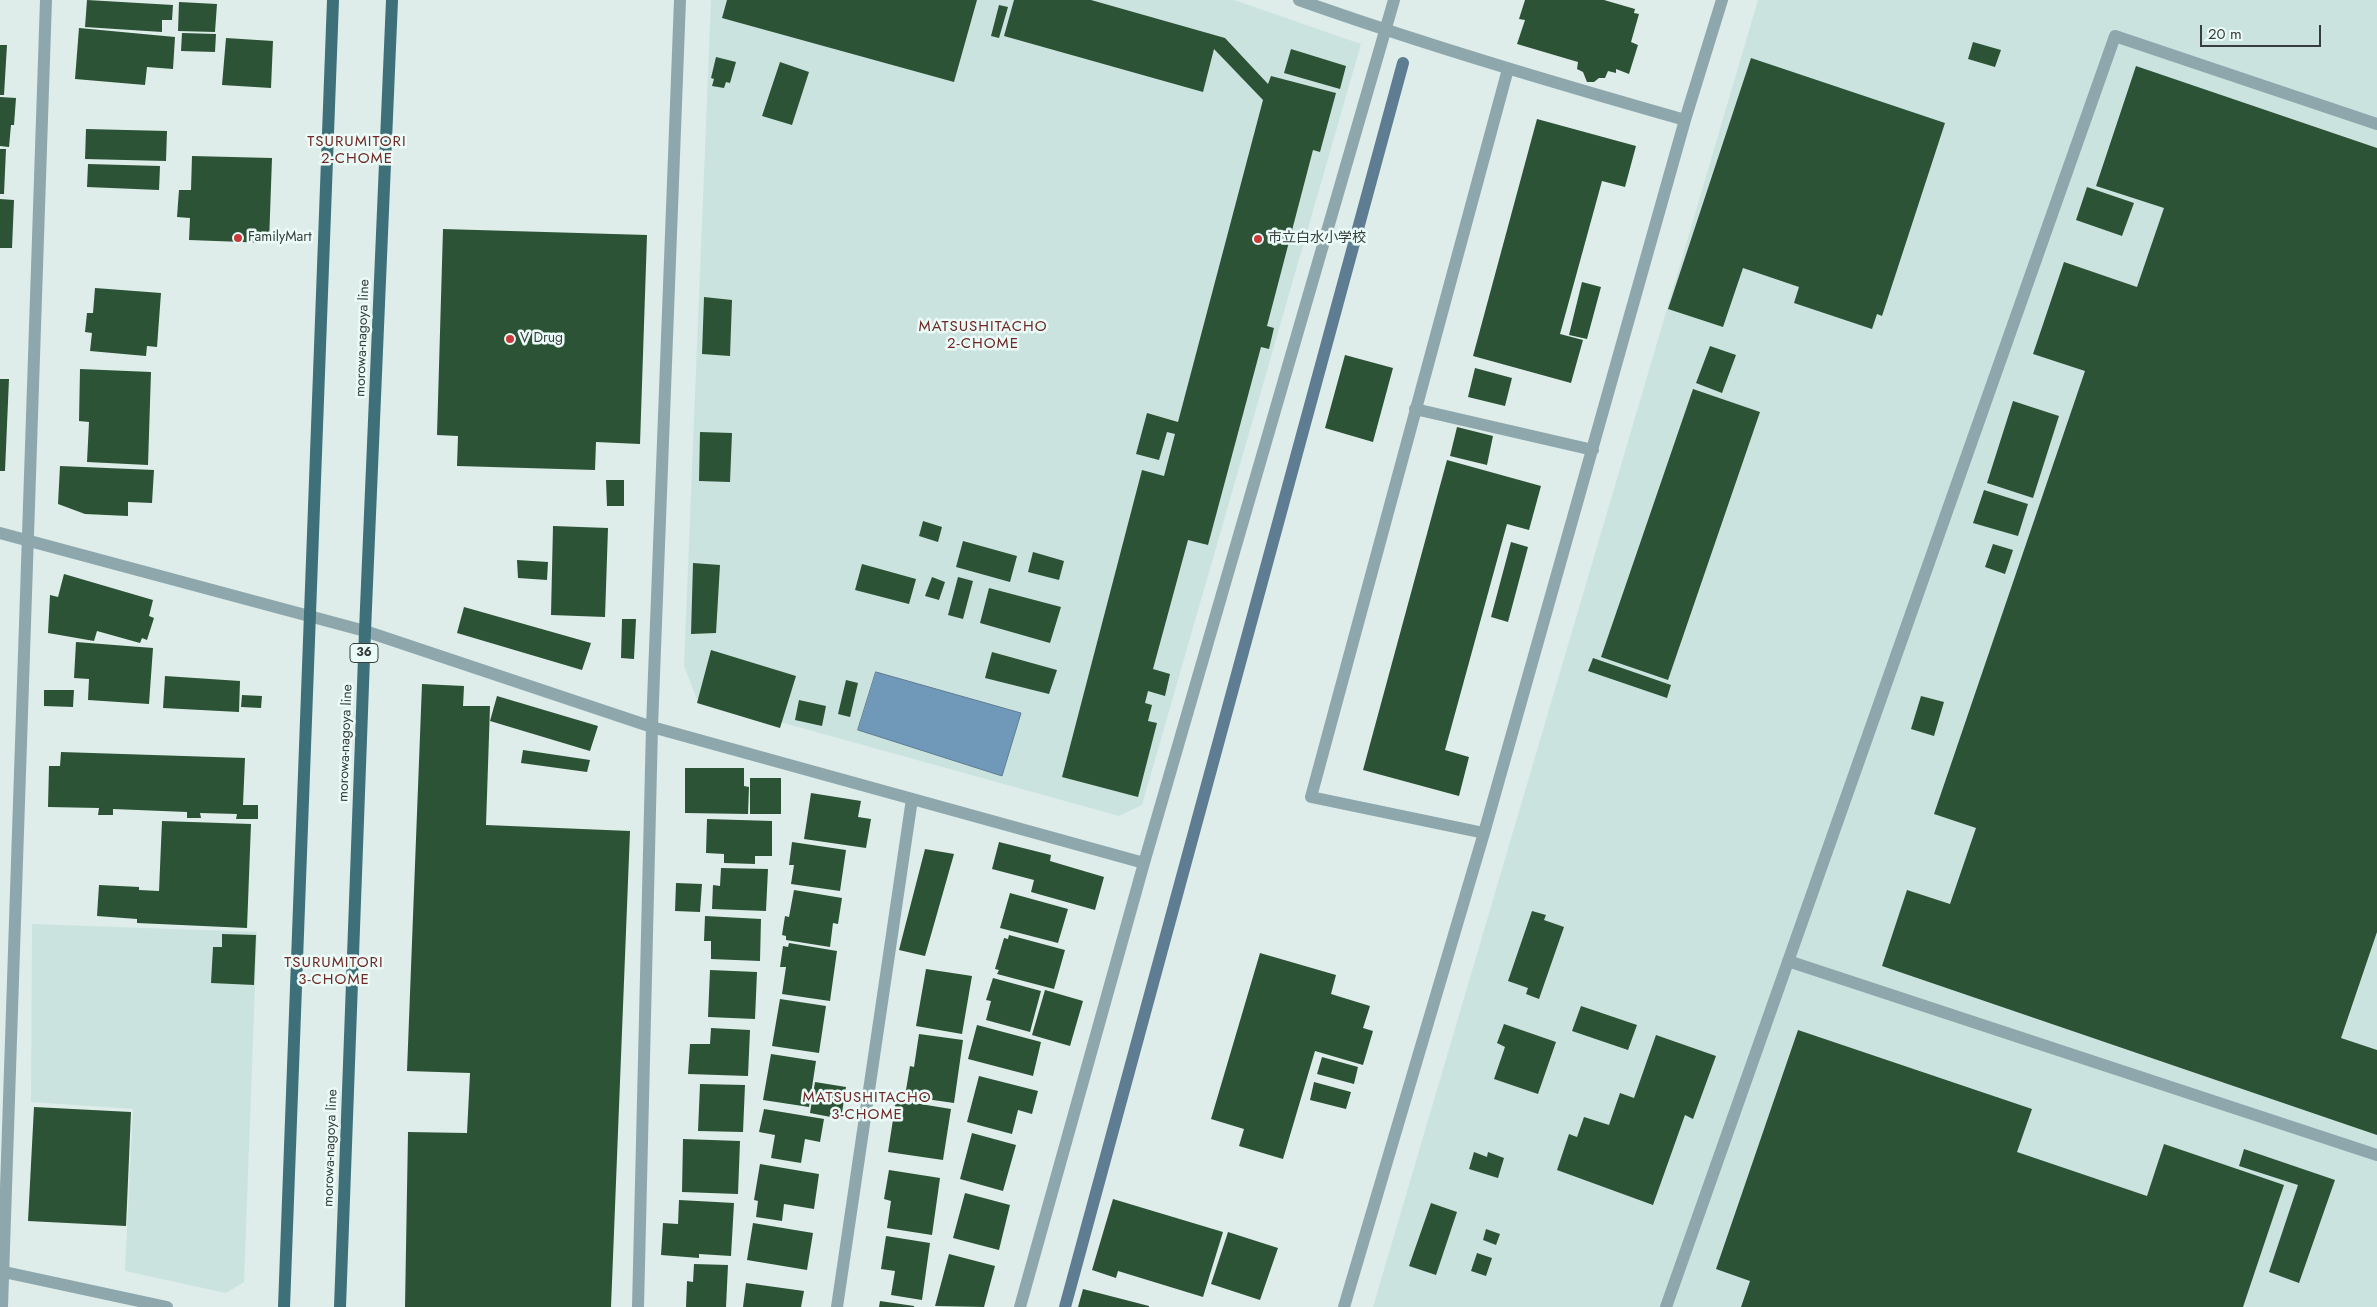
<!DOCTYPE html>
<html>
<head>
<meta charset="utf-8">
<style>
	body { margin:0 }
	#map { position:relative; width:2377px; height:1307px; overflow:hidden; background:#deedea; font-family:Jost,sans-serif }
	canvas { display:block }
	.scale { position:absolute; left:2200px; top:25px; width:121px; height:22px; box-sizing:border-box; border:2px solid #373d3b; border-top:0; padding-left:6px; font-size:15px; line-height:18px; white-space:nowrap; color:#373d3b; -webkit-text-stroke:4px #ebfbf7; paint-order:stroke }
</style>
</head>
<body>
<div id="map">
<canvas width="2377" height="1307"></canvas>
<div class="scale">20 m</div>
</div>
<script>
const context = document.querySelector('canvas').getContext('2d');
context.lineJoin = 'round';
function fillPath(path, color) { context.fillStyle = color; context.fill(path, 'evenodd'); }
function strokePath(path, color, width, dash) { context.strokeStyle = color; context.lineWidth = width; context.lineCap = dash ? 'butt' : 'round'; context.setLineDash(dash || []); context.stroke(path); }
function drawText(font, color, halo, rows, align = 'center') {
  context.font = font + ' Jost,"Noto Sans JP",sans-serif'; context.lineWidth = 5; context.setLineDash([]); context.textBaseline = 'middle'; context.strokeStyle = halo; context.fillStyle = color; for (const [text, x, y, turn = 0] of rows) {
    context.save(); context.translate(x, y); context.rotate((+turn || 0) * Math.PI / 180); context.textAlign = isNaN(turn) ? turn : align; if (halo) context.strokeText(text, 0, 0); context.fillText(text, 0, 0); context.restore();
  }
}
const built = new Path2D(`
	M711 0H1234L1361 44 1142 805 1119 816 697 699 684 666Z
	M1758 0H2377V1307H1373Z
	M32 924 257 932 244 1282 226 1293 125 1271 133 1109 31 1102Z`);
const water = new Path2D(`
	M876 672 1021 713 1002 776 858 730Z`);
const stream = new Path2D(`
	M1065 1307 1403 63`);
const building = new Path2D(`
	M87 0 173 5 172 20H162V32L85 27Z
	M727 0H977L954 82 722 18Z
	M1014 0H1091L1225 38 1268 84 1271 76 1336 93 1320 152 1313 150 1267 326 1274 328 1269 349 1261 347 1208 545 1188 540 1153 669 1170 674 1165 696 1148 691 1145 703 1152 705 1148 721 1157 723 1138 797 1062 777 1142 470 1164 476 1175 434 1167 432 1159 460 1136 454 1147 413 1178 422 1263 100 1214 49 1203 92 1004 36Z
	M1525 0H1604L1635 9 1634 13 1639 14 1631 42 1638 45 1629 74 1616 69V73L1608 71 1605 78H1599L1594 82H1587L1583 72 1577 69 1578 62 1517 44 1525 20 1519 19Z
	M179 2 217 4 215 32 178 31Z
	M999 5 1008 7 999 38 991 36Z
	M79 28 175 37 173 69 147 67 145 85 75 79Z
	M182 33 216 34 215 52 181 51Z
	M226 38 273 41 271 88 222 85Z
	M1973 42 2001 50 1995 67 1968 59Z
	M0 45H7L4 95H0Z
	M1291 49 1346 66 1340 89 1284 73Z
	M716 57 736 62 730 83 726 82 724 88 712 86 714 79 711 78Z
	M1751 58 1945 123 1882 316 1877 314 1872 329 1794 303 1799 287 1743 268 1723 327 1668 309Z
	M780 62 809 72 792 125 762 116Z
	M2136 66 2377 148V932L2341 1038 2377 1050V1135L1882 966 1907 890 1950 904 1976 828 1934 814 2085 371 2033 354 2064 262 2137 287 2164 208 2096 186Z
	M0 97 16 98 14 125H11L9 147 0 146Z
	M1537 119 1636 146 1625 187 1602 181 1560 334 1583 340 1571 383 1473 356Z
	M86 129 167 131 166 161 85 159Z
	M0 149H6L4 194H0Z
	M192 156 272 158 269 243 189 240 190 218 177 217 179 190H191Z
	M88 164 160 166 159 190 87 187Z
	M2087 187 2134 203 2122 236 2076 220Z
	M0 199 14 200 12 248H0Z
	M443 229 647 235 640 444 596 442 595 470 457 466 458 436 437 435Z
	M1582 282 1601 287 1587 339 1569 335Z
	M95 288 161 293 157 347 147 346 146 356 90 351 92 333 85 332 87 313H93Z
	M704 297 732 300 730 356 702 354Z
	M1710 346 1736 355 1722 393 1696 383Z
	M1345 355 1393 368 1373 442 1325 428Z
	M1475 368 1512 378 1505 406 1468 397Z
	M80 369 151 372 148 465 87 462 89 422 79 421Z
	M0 379H9L5 471H0Z
	M1693 389 1760 412 1668 680 1601 657Z
	M2013 401 2059 416 2033 498 1987 483Z
	M1457 427 1493 436 1487 465 1450 456Z
	M700 432 732 433 730 482 699 481Z
	M1447 460 1541 486 1529 530 1507 524 1445 750 1469 757 1459 796 1363 770Z
	M60 466 154 470 152 503 128 502V516L85 514 58 504Z
	M606 480H624V506H607Z
	M1984 490 2028 504 2018 536 1973 523Z
	M923 521 942 527 938 542 919 536Z
	M553 526 608 528 605 617 551 615Z
	M963 541 1017 556 1010 582 956 567Z
	M1511 542 1528 547 1508 622 1491 617Z
	M1993 544 2013 550 2005 574 1985 567Z
	M1033 552 1064 561 1059 580 1028 572Z
	M517 560 548 562 547 580 518 578Z
	M693 563 720 565 716 633 691 634Z
	M862 564 916 579 909 604 855 590Z
	M64 574 153 600 149 616 154 618 147 640 142 638 140 643 97 631 94 641 48 633 50 595 58 597Z
	M932 577 945 582 939 600 925 596Z
	M958 577 973 581 963 619 948 615Z
	M989 588 1061 607 1050 643 980 623Z
	M464 607 591 643 582 670 457 633Z
	M622 619H636L634 659 621 658Z
	M76 642 153 648 149 704 88 700 89 679 74 678Z
	M711 650 796 676 780 728 697 703Z
	M992 652 1057 670 1049 694 985 678Z
	M1593 658 1671 685 1667 698 1588 671Z
	M165 676 240 681 239 712 163 708Z
	M846 680 858 683 850 717 838 714Z
	M422 684 464 686 463 706H490L486 825 630 831 611 1307H405L408 1132 467 1133 470 1073 407 1071Z
	M44 690H74L73 707 44 706Z
	M242 695 262 696 261 708 241 707Z
	M497 696 598 726 590 751 490 721Z
	M1921 696 1944 702 1934 736 1911 729Z
	M799 700 826 706 822 726 795 720Z
	M523 750 590 760 587 772 521 763Z
	M61 752 245 758 243 805H258V819H236L237 814 200 813 201 818H187V812L113 809V815H98L99 808 48 807 49 766H60Z
	M685 768H744V786L749 787 748 814 685 813Z
	M750 778H781V814H750Z
	M811 793 861 801 858 817 871 819 866 848 804 839Z
	M707 819 772 821V856H755V864L724 863V854L706 853Z
	M162 821 251 824 247 928 137 923V919L97 916 99 885 139 887V890L159 891Z
	M792 842 846 850 840 891 791 884 794 865H789Z
	M999 842 1051 855 1050 861 1104 877 1095 910 1031 892 1034 880 992 869Z
	M925 849 954 854 925 956 899 950Z
	M721 868 768 869 766 911 712 909 713 885 720 886Z
	M676 883 702 884 700 912 675 911Z
	M794 890 842 898 838 924 833 923 830 947 786 940V936L782 935 785 916 789 917Z
	M1010 893 1068 909 1058 943 1000 928Z
	M1532 911 1546 915 1544 920 1564 927 1539 999 1526 994 1528 988 1508 981Z
	M705 916 761 919 760 961 711 959V941H704Z
	M222 934 256 935 254 985 211 983 213 947H222Z
	M1009 935 1065 950 1054 989 997 974 999 970 995 969 1004 938 1008 939Z
	M789 943 837 951 830 1001 782 994 786 967H780L783 946 788 947Z
	M1260 953 1336 975 1331 994 1370 1006 1363 1028 1373 1031 1363 1065 1315 1051 1283 1159 1239 1146 1244 1129 1211 1119Z
	M926 969 972 976 962 1034 916 1026Z
	M710 970 757 972 755 1019 708 1017Z
	M993 978 1041 991 1030 1032 986 1020 991 1001 986 1000Z
	M1045 990 1083 1001 1070 1046 1032 1035Z
	M780 999 826 1006 819 1053 772 1046Z
	M1581 1006 1637 1025 1628 1050 1572 1031Z
	M1504 1024 1556 1042 1538 1094 1494 1079 1505 1047 1497 1043Z
	M977 1025 1041 1042 1033 1076 968 1059Z
	M711 1028 750 1030 748 1076 688 1074 690 1044H710Z
	M1798 1030 2032 1109 2017 1152 2147 1196 2164 1144 2284 1185 2243 1307H1741L1750 1281 1716 1269Z
	M919 1034 963 1040 954 1103 905 1096 910 1066 914 1067Z
	M1656 1035 1716 1056 1693 1119 1685 1115 1653 1205 1557 1170 1569 1134 1577 1137 1584 1117 1609 1125 1620 1093 1634 1098Z
	M771 1054 816 1061 809 1107 763 1100Z
	M1322 1057 1358 1067 1354 1084 1317 1074Z
	M979 1076 1038 1091 1032 1114 1018 1110 1012 1134 967 1122Z
	M815 1082 846 1087 841 1119 810 1113Z
	M1314 1082 1351 1092 1346 1109 1310 1100Z
	M700 1084 745 1085 743 1132 698 1131Z
	M896 1100 951 1109 943 1160 888 1152Z
	M34 1107 131 1112 126 1226 28 1221Z
	M764 1109 824 1119 820 1142 805 1139 801 1163 771 1158 775 1135 759 1132Z
	M972 1133 1016 1145 1003 1191 960 1179Z
	M683 1139 740 1141 738 1194 682 1192Z
	M2244 1149 2335 1180 2299 1283 2269 1272 2298 1185 2239 1166Z
	M1474 1152 1487 1157 1488 1152 1504 1158 1498 1178 1469 1169Z
	M760 1164 819 1174 814 1209 784 1204 782 1221 756 1217 758 1201 754 1200Z
	M889 1170 940 1178 932 1235 887 1228 891 1201 884 1199Z
	M965 1193 1010 1205 999 1250 953 1238Z
	M1113 1199 1223 1232 1203 1297 1118 1271 1116 1278 1092 1270Z
	M679 1200 734 1203 731 1256 699 1254V1258L661 1255 663 1223 678 1224Z
	M1431 1203 1457 1212 1436 1275 1409 1266Z
	M753 1223 813 1233 807 1270 747 1260Z
	M1486 1229 1500 1234 1496 1245 1483 1240Z
	M1228 1232 1278 1248 1260 1300 1211 1284Z
	M886 1236 930 1243 922 1300 891 1295 895 1271 881 1269Z
	M1477 1253 1492 1258 1486 1276 1471 1271Z
	M949 1254 995 1266 984 1307 935 1306Z
	M694 1264 728 1265 726 1307H686L687 1281 693 1282Z
	M746 1283 804 1291 801 1307H743Z
	M1083 1289 1149 1306V1307H1078Z
	M880 1301 914 1306V1307H879Z`);
const minor = new Path2D(`
	M1299 0C1426 45 1555 83 1685 120
	M1415 409 1593 450
	M0 533 365 631 652 727 1144 863
	M1484 833 1311 797 1508 69
	M1788 961 2377 1155
	M0 1271 167 1307
	M2 1307 46 0
	M638 1307 652 727 680 0
	M837 1307 912 799
	M1020 1307 1144 863 1394 0
	M1344 1307 1484 833 1685 120 1722 0
	M1666 1307 2115 36 2377 124`);
const major = new Path2D(`
	M284 1307 333 0
	M340 1307 365 631 392 0`);
const markers = [
	[238,238,5,"#c93a3a"],
	[1258,239,5,"#c93a3a"],
	[510,339,5,"#c93a3a"]
];
const shields = [
	[364,653,28]
];
const shieldNames = [
	["36",364,653]
];
const poiNames = [
	["FamilyMart",248,238],
	["市立白水小学校",1268,239],
	["V Drug",520,339]
];
const streetNames = [
	["morowa-nagoya line",363,338,-88],
	["morowa-nagoya line",346,743,-88],
	["morowa-nagoya line",331,1148,-88]
];
const neighbourhoodNames = [
	["TSURUMITORI",357,142],
	["2-CHOME",357,159],
	["MATSUSHITACHO",983,327],
	["2-CHOME",983,344],
	["TSURUMITORI",334,963],
	["3-CHOME",334,980],
	["MATSUSHITACHO",867,1098],
	["3-CHOME",867,1115]
];
fillPath(built, '#cbe3de');
fillPath(water, '#7098b8');
strokePath(water, '#5f7d92', 1);
strokePath(stream, '#5f7d92', 12);
fillPath(building, '#2d5336');
strokePath(minor, '#8ea7ad', 12);
strokePath(major, '#3e707a', 12);
for (const [x, y, r, color] of markers) { const dot = new Path2D(); dot.arc(x, y, r, 0, 2 * Math.PI); context.fillStyle = color; context.fill(dot); strokePath(dot, '#ebfbf7', 2); }
for (const [x, y, w] of shields) { const box = new Path2D(); box.roundRect(x - w / 2, y - 9.5, w, 19, 4); context.fillStyle = '#ebfbf7'; context.fill(box); strokePath(box, '#373d3b', 1); }
drawText('bold 12px', '#373d3b', null, shieldNames);
drawText('14px', '#373d3b', '#ebfbf7', poiNames, 'left');
drawText('14px', '#373d3b', '#ebfbf7', streetNames);
context.letterSpacing = '1px';
drawText('15px', '#6f2927', '#ebfbf7', neighbourhoodNames);
context.letterSpacing = '0px';
</script>
</body>
</html>
